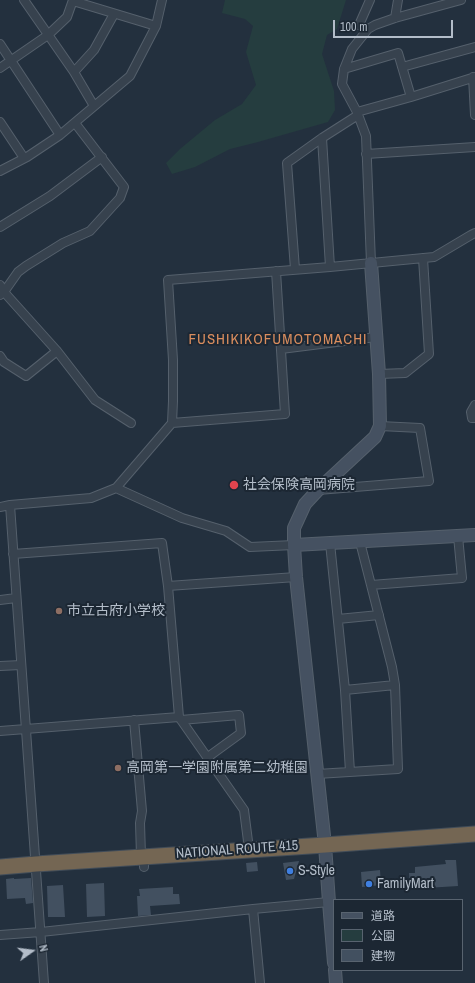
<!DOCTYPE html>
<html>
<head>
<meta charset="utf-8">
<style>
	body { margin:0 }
	#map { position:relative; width:475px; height:983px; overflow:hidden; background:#23303e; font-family:"Archivo Narrow","Noto Sans JP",sans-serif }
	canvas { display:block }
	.legend { position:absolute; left:333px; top:899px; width:130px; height:72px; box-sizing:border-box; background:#1c2733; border:1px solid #58636f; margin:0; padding:5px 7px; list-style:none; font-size:12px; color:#b3bdc9 }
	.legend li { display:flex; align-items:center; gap:8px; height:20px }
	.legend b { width:20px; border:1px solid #58636f }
	.north { position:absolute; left:12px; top:931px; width:40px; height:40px; -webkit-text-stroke:3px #1c2733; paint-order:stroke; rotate:76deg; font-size:11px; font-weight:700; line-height:16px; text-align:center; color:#b3bdc9 }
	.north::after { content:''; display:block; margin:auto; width:14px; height:18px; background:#b3bdc9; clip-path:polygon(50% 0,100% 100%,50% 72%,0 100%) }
	.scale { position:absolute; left:333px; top:20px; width:120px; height:18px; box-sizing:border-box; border:2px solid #b3bdc9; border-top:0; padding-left:5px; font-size:12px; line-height:14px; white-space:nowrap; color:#b3bdc9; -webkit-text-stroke:3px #1c2733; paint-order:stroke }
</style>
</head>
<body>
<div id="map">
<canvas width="475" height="983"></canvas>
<ul class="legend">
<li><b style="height:5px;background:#455161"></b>道路</li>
<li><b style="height:11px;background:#253d3f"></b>公園</li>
<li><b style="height:11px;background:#425060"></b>建物</li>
</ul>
<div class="north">N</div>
<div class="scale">100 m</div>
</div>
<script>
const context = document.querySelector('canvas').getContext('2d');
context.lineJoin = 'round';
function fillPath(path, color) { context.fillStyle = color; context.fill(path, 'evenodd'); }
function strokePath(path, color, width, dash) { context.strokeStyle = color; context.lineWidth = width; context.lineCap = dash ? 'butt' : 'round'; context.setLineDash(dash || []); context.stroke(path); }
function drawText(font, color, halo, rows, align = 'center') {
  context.font = font + ' "Archivo Narrow","Noto Sans JP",sans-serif'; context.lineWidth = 4; context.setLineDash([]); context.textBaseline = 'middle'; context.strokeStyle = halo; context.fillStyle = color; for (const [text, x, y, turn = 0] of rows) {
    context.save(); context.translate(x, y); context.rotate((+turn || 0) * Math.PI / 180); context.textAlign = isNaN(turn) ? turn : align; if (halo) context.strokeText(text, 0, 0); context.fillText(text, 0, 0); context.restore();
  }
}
const green = new Path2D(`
	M225 0H346L337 29 327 35 322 54 334 91 335 110 328 122 258 142 230 149 195 167 172 174 166 163 180 149 215 120 242 104 256 85 246 52 253 26 245 19 222 13Z`);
const building = new Path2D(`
	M445 860H456L458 886 410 889 409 873H415V867L446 864Z
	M299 861 294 879 286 880 283 863Z
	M257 862 258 871 247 872 246 863Z
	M380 870 381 885 362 887 361 872Z
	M14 878V879L31 878 33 903 26 904 25 898 7 899 6 879Z
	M104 883 105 916 87 917 86 884Z
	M63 885 65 917H48L47 886Z
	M173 887V894H179L180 904 150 906 151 915 138 916 137 896H140L139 889Z`);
const street = new Path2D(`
	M24 0 74 72 94 106
	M73 1 156 26
	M395 18 398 0
	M368 29 359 25 370 0
	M0 44 60 135
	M402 67 475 47
	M0 68 48 35 67 17 73 0
	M344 69 398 53 411 97
	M74 72 94 50 114 14
	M473 77 475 115
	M357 112 411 97 475 77
	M0 122 24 158
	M322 138 330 267
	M366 154 475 147
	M0 171 27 157 60 135 130 76 156 26 162 0
	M0 227 50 196 102 157
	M371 263 366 136 357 112 342 84 344 69 352 49 368 29 375 25 395 18 461 0
	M295 269 287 163 322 138 358 115
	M0 285 4 292 57 351 95 400 131 423
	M0 295 4 292 18 272 26 266 63 243 90 231 120 198 124 187 75 123
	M281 349 376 337
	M0 356 4 362 26 376 57 351
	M379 374 405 373 429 354 423 258
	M475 405 471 412 472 418H475
	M172 423 285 414 276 271
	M116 488 182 518 226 531 250 547 294 545
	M318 490 429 481 420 428 380 426
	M10 505 44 983
	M0 507 10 505 91 498 116 488 172 423 173 401V360L168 280 330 267 434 257 471 235 475 233
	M330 543 345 690 350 772
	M13 554 162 543 168 586 179 717 244 810 249 849
	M371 585 462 578 458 536
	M168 586 296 577
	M0 600 16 598
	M338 619 379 615
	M0 666 21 665
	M345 690 395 685
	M134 720 142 811 140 823 141 856
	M181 720 239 715 241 733 208 757
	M0 731 179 717
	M317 774 398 769 395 685 392 667 360 542
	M144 853V867
	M253 909 260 983
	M0 935 41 932 253 909 329 902`);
const secondary = new Path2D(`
	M294 545 475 535
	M334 963 329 902 325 845 296 577 294 545V528L305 504 318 490 375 437 380 426 379 374 371 263
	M335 970 336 983`);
const highway = new Path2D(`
	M0 867 36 864 325 845 475 834`);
const markers = [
	[234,485,5,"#e0444e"],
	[59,611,4,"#8d6e63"],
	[118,768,4,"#8d6e63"],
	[290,871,4,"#3f7fe0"],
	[369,884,4,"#3f7fe0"]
];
const poiNames = [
	["社会保険高岡病院",243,485],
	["市立古府小学校",67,611],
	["高岡第一学園附属第二幼稚園",126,768],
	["S-Style",298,871],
	["FamilyMart",377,884]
];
const streetNames = [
	["NATIONAL ROUTE 415",237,850,-4]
];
const neighbourhoodNames = [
	["FUSHIKIKOFUMOTOMACHI",278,340]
];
fillPath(green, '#253d3f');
fillPath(building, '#425060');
strokePath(street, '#55606c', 10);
strokePath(secondary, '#55606c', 14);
strokePath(highway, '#424d59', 17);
strokePath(street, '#37424e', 8);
strokePath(secondary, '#455161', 12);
strokePath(highway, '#746653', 15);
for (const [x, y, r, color] of markers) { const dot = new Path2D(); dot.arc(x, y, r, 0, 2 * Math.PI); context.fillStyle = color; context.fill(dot); strokePath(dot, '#1c2733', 1.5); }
drawText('14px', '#b3bdc9', '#1c2733', poiNames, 'left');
drawText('14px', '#b3bdc9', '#1c2733', streetNames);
context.letterSpacing = '1px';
drawText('15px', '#d98d5e', '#1c2733', neighbourhoodNames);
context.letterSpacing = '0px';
</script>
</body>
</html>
